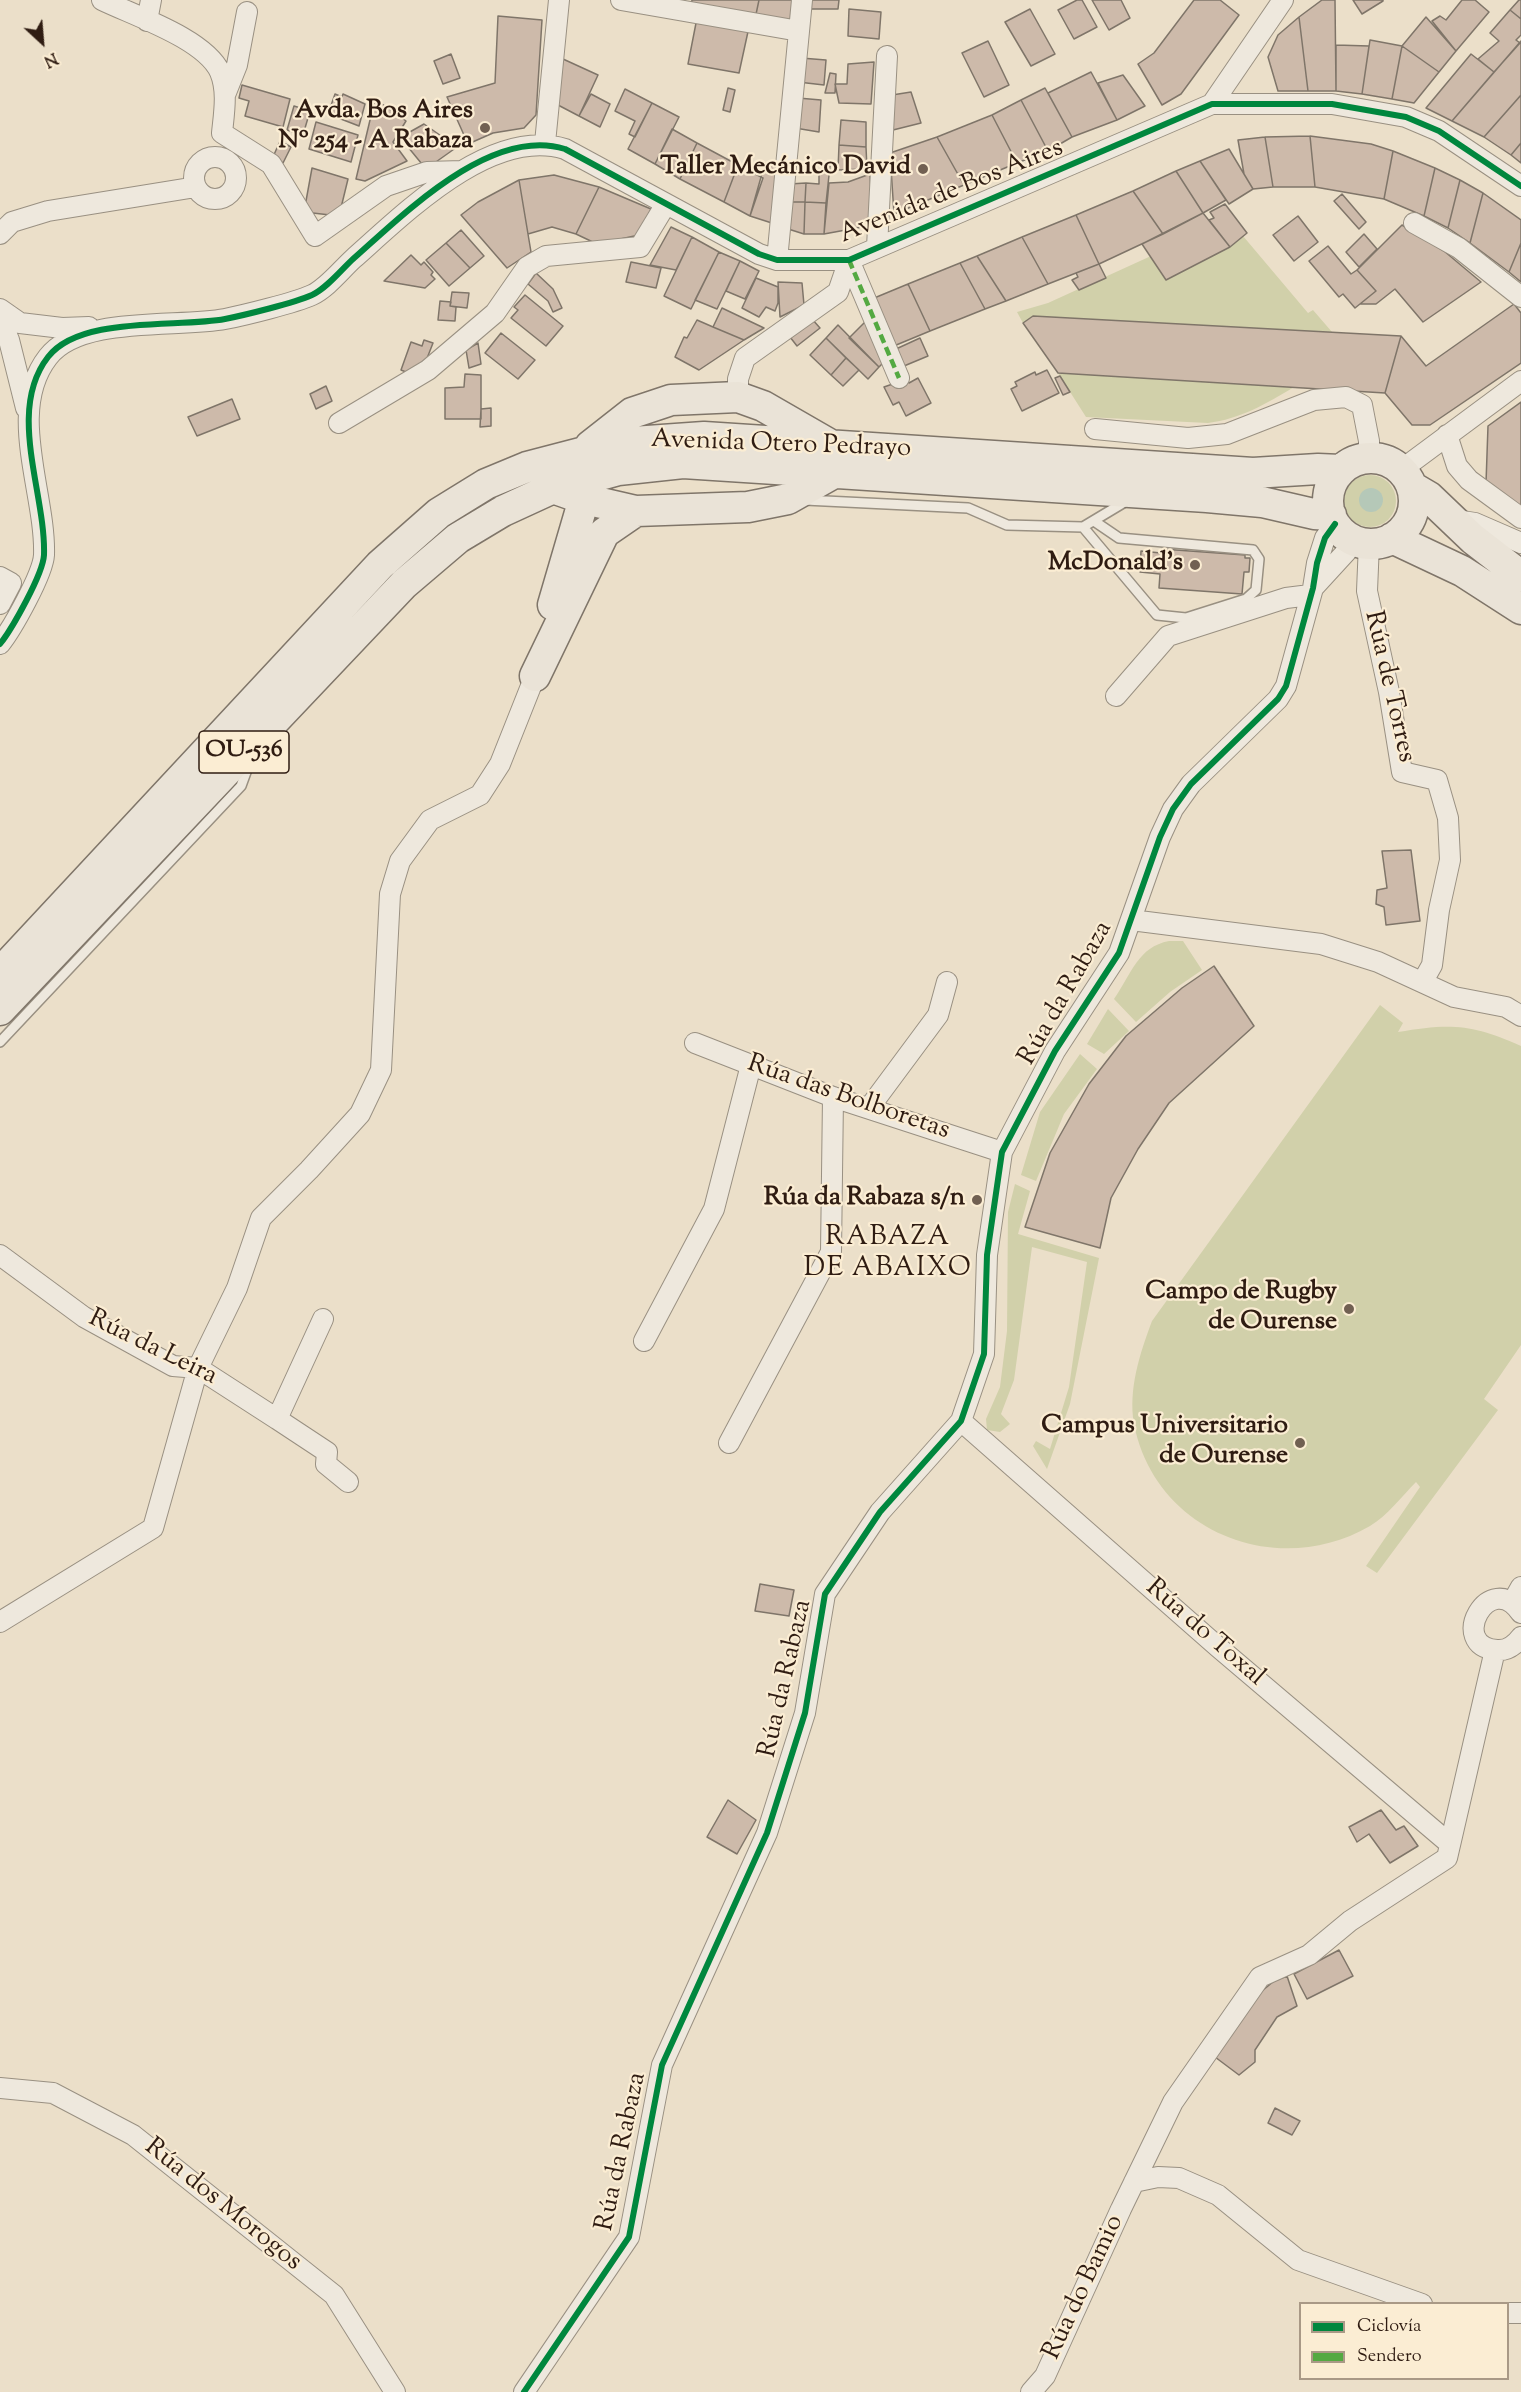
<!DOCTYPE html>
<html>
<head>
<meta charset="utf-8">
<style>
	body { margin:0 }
	#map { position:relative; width:1521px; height:2392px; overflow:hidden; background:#ebdfc9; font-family:"Sorts Mill Goudy",serif }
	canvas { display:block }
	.legend { position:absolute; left:1299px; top:2302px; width:210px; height:78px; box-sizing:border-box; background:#fbedd3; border:2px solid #a99986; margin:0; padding:8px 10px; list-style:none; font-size:18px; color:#2f1c12 }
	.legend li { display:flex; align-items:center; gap:12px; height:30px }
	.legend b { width:30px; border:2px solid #a99986 }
	.north { position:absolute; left:12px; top:12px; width:60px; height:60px; -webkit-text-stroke:4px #fbedd3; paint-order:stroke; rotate:154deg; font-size:16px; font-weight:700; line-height:24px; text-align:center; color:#2f1c12 }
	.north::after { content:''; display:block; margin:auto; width:21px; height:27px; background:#2f1c12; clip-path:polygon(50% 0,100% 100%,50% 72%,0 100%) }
</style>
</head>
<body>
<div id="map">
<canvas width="1521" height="2392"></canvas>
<ul class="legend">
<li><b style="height:8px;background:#00873e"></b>Ciclovía</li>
<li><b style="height:8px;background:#54a942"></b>Sendero</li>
</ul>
<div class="north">N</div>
</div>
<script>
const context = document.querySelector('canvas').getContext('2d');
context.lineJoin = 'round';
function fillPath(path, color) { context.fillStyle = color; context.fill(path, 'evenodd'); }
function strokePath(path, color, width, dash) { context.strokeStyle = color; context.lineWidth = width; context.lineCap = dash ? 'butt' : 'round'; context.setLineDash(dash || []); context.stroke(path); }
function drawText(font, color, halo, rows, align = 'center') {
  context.font = font + ' "Sorts Mill Goudy",serif'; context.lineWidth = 4.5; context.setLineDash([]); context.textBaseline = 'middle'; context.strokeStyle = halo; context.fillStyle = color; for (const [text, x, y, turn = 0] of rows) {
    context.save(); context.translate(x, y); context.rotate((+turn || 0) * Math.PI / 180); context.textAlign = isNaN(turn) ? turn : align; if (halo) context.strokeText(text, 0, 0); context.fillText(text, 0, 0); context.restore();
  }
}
const green = new Path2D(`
	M1243 236 1308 313 1313 310 1332 332 1023 323 1017 312 1048 303 1151 256 1166 279 1230 247Z
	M1058 373 1294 387C1266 404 1240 419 1208 423L1086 417Z
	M1344 501a26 26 0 1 1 52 0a26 26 0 1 1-52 0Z
	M1169 941H1183L1202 970 1170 992 1136 1022 1114 999C1132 973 1138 947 1169 941Z
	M1380 1005 1403 1023 1398 1032C1450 1023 1473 1024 1521 1046V1345L1484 1399 1498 1410 1377 1573 1366 1566 1420 1487 1416 1482C1402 1496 1387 1516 1370 1526 1277 1580 1155 1532 1134 1424 1128 1389 1140 1353 1152 1321Z
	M1108 1009 1129 1031 1104 1054 1087 1044Z
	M1080 1054 1097 1069 1064 1114 1036 1181 1021 1175 1040 1112Z
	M1015 1184 1030 1191 1018 1234 1099 1258 1070 1404 1047 1469 1033 1446 1036 1441 1050 1449 1069 1387 1087 1262 1032 1247 1014 1380 1001 1414 1010 1424 1000 1432 987 1430 986 1419 1000 1387 1007 1331 1008 1212Z`);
const water = new Path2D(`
	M1359 500a12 12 0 1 1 24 0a12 12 0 1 1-24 0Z`);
const building = new Path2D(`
	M692 0H759L755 19 691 7Z
	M759 0H796L791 25 755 19Z
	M808 0H839L838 9H807Z
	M1077 0H1082L1097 27 1074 39 1058 10Z
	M1092 0H1121L1130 18 1109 30Z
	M1194 0H1220L1239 15 1181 94 1162 105 1138 64 1154 53Z
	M1322 0H1335L1336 91H1308L1299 17Z
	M1353 0H1383V1L1362 14Z
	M1462 0H1475L1489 12 1456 51 1432 21 1440 16 1446 20Z
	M1519 0H1521V19L1510 10Z
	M849 9 881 12 879 39 848 36Z
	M1030 9 1055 54 1031 66 1005 22Z
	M1510 10 1521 19V35L1516 40 1520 43 1494 72 1478 59 1499 41 1490 33Z
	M498 16 542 20 536 115 524 128 493 133 468 144 447 97 495 83Z
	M1299 17 1308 91H1278L1268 57 1278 35Z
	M1426 17 1456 51 1439 72 1402 46Z
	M697 18 749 27 739 73 688 64Z
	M1370 40 1402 46 1392 99 1362 94Z
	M988 41 1009 85 984 97 962 53Z
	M1521 41V95L1484 137 1452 121Z
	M1336 45 1369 46 1362 94 1336 91Z
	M1402 46 1439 72 1414 103 1392 99Z
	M451 54 460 78 443 84 434 61Z
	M1471 54 1494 72 1452 121 1426 108Z
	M801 58 826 60 824 85 798 82Z
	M563 59 598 75 579 116 558 105Z
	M874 62 871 104 839 103 835 84H847L848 64Z
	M1091 72 1117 120 1072 137 1048 93Z
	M830 73 836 74 835 93H825Z
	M1123 75 1145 106 1117 120 1098 83Z
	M242 85 290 99 283 127 245 116 249 101 239 98Z
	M728 88 735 90 730 112 723 110Z
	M1045 88 1072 137 1048 151 1021 100Z
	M625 89 652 103 635 137 629 134 635 121 615 111Z
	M911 92 921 123 893 130 892 95Z
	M335 94 342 97 343 94 365 104 359 126 328 114Z
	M591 94 610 104 600 127 579 116Z
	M1521 95V143L1511 155 1484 137Z
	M798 98 821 100 819 132 795 128Z
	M375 99 406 121 393 142 407 161 365 181 356 179Z
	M1021 100 1048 151 1017 163 992 115Z
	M652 103 679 117 655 164 628 149Z
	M294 106 310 111 303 135 287 130Z
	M992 115 1017 163 964 185 937 137Z
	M841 120 866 122V147L839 145Z
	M316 122 358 135 351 162 309 149Z
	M424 124 457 147 426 169 408 147V133Z
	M672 129 697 143 680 179 655 164Z
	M1310 136 1371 144 1393 151 1384 199 1315 187Z
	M1310 136 1315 187H1273L1265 137Z
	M937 137 964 185 894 214 890 153Z
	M1265 137 1273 187 1253 189 1244 174 1238 140Z
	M280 141 291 147 283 163 273 157Z
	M697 143 738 165 724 202 680 179Z
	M1521 143V163L1511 155Z
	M839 145 866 147 867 169 838 170Z
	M1229 149 1253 189 1229 204 1200 161Z
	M1393 151 1435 168 1424 216 1384 199Z
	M1200 161 1226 200 1203 213 1176 171Z
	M765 163 783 167 778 225 750 216Z
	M738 165 763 178 750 216 724 202Z
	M830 166 826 203 805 202 806 183 819 184V173H822L823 167Z
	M312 168 348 179 339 216 304 212Z
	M1435 168 1460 180 1448 228 1424 216Z
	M1176 171 1203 213 1163 234 1133 191Z
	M870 174 873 225 824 234 829 183 848 182Z
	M554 175 599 187 576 234 552 227 528 234 519 180Z
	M519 180 531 252 507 268 461 215 478 202Z
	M1460 180 1483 193 1470 243 1448 228Z
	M806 183 805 202H787L789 184Z
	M599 187 651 209 639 235 597 244 576 234Z
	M1133 191 1163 234 1099 264 1076 215Z
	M1483 193 1521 220V243L1509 272 1470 243Z
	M1342 194 1366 222 1359 229 1334 201Z
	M787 202H805L804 234 785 228Z
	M805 202 826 203 824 234H804Z
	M1225 204 1247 233 1230 247 1209 220 1214 218 1210 212Z
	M1203 213 1230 247 1166 280 1142 244Z
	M1076 215 1099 264 1048 284 1022 237Z
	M1298 216 1318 242 1294 261 1273 235Z
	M1402 225 1444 251 1481 282 1423 322 1395 289 1376 304H1360L1376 291 1357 270Z
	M671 227 692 237 676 270 650 265Z
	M461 230 484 256 470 268 446 243Z
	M1364 234 1377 249 1359 267 1346 252Z
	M692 237 719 252 691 309 664 296Z
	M1022 237 1048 284 1006 301 977 256Z
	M446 243 470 268 449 286 426 260Z
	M1521 243V282L1509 272Z
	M1328 246 1351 274 1357 270 1376 291 1355 308 1343 294 1339 297 1309 261Z
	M719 252 740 261 717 309 695 300Z
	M411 255 421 265 424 262 433 272 431 275 435 279 425 288 384 281Z
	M977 256 1006 301 985 309 960 263Z
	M740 261 759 271 745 299 726 291Z
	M631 262 661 268 656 288 626 282Z
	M960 263 985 309 930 331 908 284Z
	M1099 264 1106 278 1079 290 1072 280 1078 277 1076 273Z
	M536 273 553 289 562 308 553 312 548 301 528 284Z
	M756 278 778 287V303L775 311 766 307 759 317 742 308Z
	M778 282 802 283 804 305 780 317Z
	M908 284 930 331 889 348 867 301Z
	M452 292 469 293 467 308 450 306Z
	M525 295 563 326 546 346 511 318 518 310 514 307Z
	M440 301 451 302 450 306 456 307 455 321 438 320Z
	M1514 304 1521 313V363L1430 425H1412L1385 393 1401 336 1426 366Z
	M722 308 764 328 744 340 713 327Z
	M1033 316 1401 336 1385 393 1058 373 1023 323Z
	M812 319 820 328 797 346 790 337Z
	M697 320 713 327 744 340 699 370 675 357 684 337 687 338Z
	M867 320 887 359 879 367 849 338Z
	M838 325 879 367 868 379 826 338Z
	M501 333 535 360 518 379 485 353Z
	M826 338 846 358 831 375 810 355Z
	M920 338 928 356 904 366 896 349Z
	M424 340 433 343 424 366 411 374 401 370 411 342 422 346Z
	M478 343 481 364 469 368 466 350Z
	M846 358 859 370 843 386 831 375Z
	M1047 370 1059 393 1022 411 1011 389 1017 386 1015 382 1035 372 1036 375Z
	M465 374 481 375V419H445V388L464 387Z
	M1060 376 1070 392 1063 395 1055 378Z
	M918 378 931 403 906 416 899 402 893 405 884 387 907 379 909 383Z
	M326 386 332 401 316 409 310 394Z
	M232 399 240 419 197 436 188 417Z
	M1521 402V508L1486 483 1488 426Z
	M491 408V426L480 427 481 409Z
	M1162 549 1245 555V558H1250L1249 572H1244L1242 594 1159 588 1160 574 1140 572 1141 551 1161 553Z
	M1411 850 1420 921 1386 925 1384 907 1376 904 1377 890 1387 888 1382 851Z
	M1214 966 1254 1026 1169 1103 1138 1149 1111 1198 1100 1248 1025 1227 1050 1153 1089 1084 1126 1036 1182 988Z
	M760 1584 794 1590 789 1616 755 1611Z
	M728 1800 756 1820 737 1854 707 1837Z
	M1381 1810 1396 1830 1404 1826 1418 1846 1390 1863 1369 1834 1357 1842 1349 1827Z
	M1339 1950 1353 1976 1307 1999 1294 1974Z
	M1287 1976 1297 2006 1277 2017 1255 2050V2062L1239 2075 1215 2057 1256 1996 1274 1981Z
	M1275 2108 1300 2121 1292 2135 1268 2123Z`);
const service = new Path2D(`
	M805 500 968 508 1007 525 1083 527 1128 500
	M1083 527 1157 615 1186 618 1246 599 1256 590 1259 559 1253 550 1119 538 1094 521
	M0 1042 241 786 249 764`);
const minor = new Path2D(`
	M102 0C135 16 205 39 220 72 228 91 224 113 222 133L271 164 315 236 386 186 427 172 462 171
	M621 0 799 31
	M147 21 151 0
	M225 95 237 65 247 12
	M1212 104 1283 0
	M545 143 559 0
	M194 178a21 21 0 1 1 42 0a21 21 0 1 1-42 0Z
	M1414 223 1459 248 1521 297
	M0 234 12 222 48 211 196 187
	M877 247 887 56
	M777 260 802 0
	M849 260 899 378
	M0 309 20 323 62 328 89 327
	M0 319 9 340 26 408
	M738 397V379L745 358 838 292 849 260
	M339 423 428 370 495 313 527 267 546 256 640 247 666 204
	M1095 429 1188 438 1227 434 1314 400 1346 397 1362 405 1369 441V458
	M1447 435 1457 466 1469 480 1521 518
	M1401 470 1521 381
	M1456 520 1475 523 1521 543
	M1369 543 1367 591 1389 692 1402 772 1437 780 1448 818 1450 860 1439 910 1432 965 1423 981
	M0 577 11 583 0 604
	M1313 588 1346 552 1353 540
	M0 644C12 629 43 574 44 555 46 493 6 411 48 357 80 315 178 328 225 319 245 315 294 303 312 295 327 288 341 270 353 259 404 214 491 126 565 149L759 254 777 260H849L1212 104H1332L1406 117 1439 131 1521 186
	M1116 696 1168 636 1286 598 1310 595
	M1131 920 1321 944 1378 962 1454 997 1506 1007 1521 1016
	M695 1043 833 1097 1002 1152
	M869 1108 938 1015 947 982
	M0 1255 84 1317 173 1366 198 1368 277 1419 323 1319
	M644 1341 714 1209 751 1065
	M277 1419 327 1452 326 1464 348 1482
	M961 1421 1218 1647 1450 1844
	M729 1443 831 1252 833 1097
	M1512 1603 1521 1587
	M1521 1613C1490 1567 1446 1646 1497 1650 1508 1651 1515 1645 1521 1637
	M0 1622 153 1528 198 1368 237 1288 261 1218 309 1170 360 1114 381 1070 390 894 400 861 430 820 480 795 500 764 535 676
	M0 2088 53 2093 133 2135 334 2295 395 2392
	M1134 2182 1158 2177 1179 2178 1218 2195 1298 2260 1422 2304
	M1508 2313H1521
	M524 2392 629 2237 662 2065 767 1833 805 1713 825 1594 880 1512 961 1421 984 1354 987 1255 1002 1152 1055 1051 1119 953 1160 837 1173 809 1191 784 1278 699 1286 686 1313 588 1317 563 1325 538 1335 524
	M1031 2392 1045 2376 1121 2209 1173 2102 1260 1977 1309 1955 1350 1921 1447 1858 1495 1650`);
const primary = new Path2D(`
	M590 446 632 413 671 400 738 397 763 406 829 444
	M1328 501a43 43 0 1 1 86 0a43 43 0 1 1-86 0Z
	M1412 487 1429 497 1473 539 1521 576
	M553 488 584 499 636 511 748 507 788 499 834 473
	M1392 538 1462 571 1521 609
	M553 605 584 499
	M535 676 604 533 636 511
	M0 973 380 565 439 513 486 484 527 467 619 443 704 437 1253 473 1318 469 1341 470
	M0 1010 404 584 458 538 503 511 553 488 618 470 683 463 1207 497 1262 502 1314 514 1331 515`);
const quiet = new Path2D(`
	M849 260 899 378`);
const cycleway = new Path2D(`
	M0 644C12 629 43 574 44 555 46 493 6 411 48 357 80 315 178 328 225 319 245 315 294 303 312 295 327 288 341 270 353 259 404 214 491 126 565 149L759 254 777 260H849L1212 104H1332L1406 117 1439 131 1521 186
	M524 2392 629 2237 662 2065 767 1833 805 1713 825 1594 880 1512 961 1421 984 1354 987 1255 1002 1152 1055 1051 1119 953 1160 837 1173 809 1191 784 1278 699 1286 686 1313 588 1317 563 1325 538 1335 524`);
const markers = [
	[485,128,6,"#716052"],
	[923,169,6,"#716052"],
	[1195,565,6,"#716052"],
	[977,1200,6,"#716052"],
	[1349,1309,6,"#716052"],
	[1300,1443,6,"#716052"]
];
const shields = [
	[244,752,90]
];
const shieldNames = [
	["OU-536",244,752]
];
const poiNames = [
	["Avda. Bos Aires",473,113],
	["Nº 254 - A Rabaza",473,143],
	["Taller Mecánico David",911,169],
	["McDonald's",1183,565],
	["Rúa da Rabaza s/n",965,1200],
	["Campo de Rugby",1337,1294],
	["de Ourense",1337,1324],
	["Campus Universitario",1288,1428],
	["de Ourense",1288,1458]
];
const streetNames = [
	["Avenida de Bos Aires",952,193,-22],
	["Avenida Otero Pedrayo",781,446,2],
	["Rúa de Torres",1388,687,77],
	["Rúa da Rabaza",1067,994,-60],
	["Rúa das Bolboretas",848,1099,19],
	["Rúa da Leira",152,1349,26],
	["Rúa do Toxal",1204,1634,41],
	["Rúa da Rabaza",787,1679,-77],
	["Rúa da Rabaza",623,2152,-78],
	["Rúa dos Morogos",222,2206,39],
	["Rúa do Bamio",1085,2288,-65]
];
const neighbourhoodNames = [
	["RABAZA",888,1239],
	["DE ABAIXO",888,1270]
];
fillPath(green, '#d1d0aa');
fillPath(water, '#b5c8b8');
fillPath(building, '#cdbaaa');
strokePath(building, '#7f7569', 1.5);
strokePath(service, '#999082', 12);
strokePath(minor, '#999082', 22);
strokePath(primary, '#7f7569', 33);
strokePath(service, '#eee8dd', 9);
strokePath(minor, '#eee8dd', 20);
strokePath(primary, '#eae3d7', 30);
strokePath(quiet, '#54a942', 4.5, [9, 4.5]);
strokePath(cycleway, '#00873e', 6);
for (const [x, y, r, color] of markers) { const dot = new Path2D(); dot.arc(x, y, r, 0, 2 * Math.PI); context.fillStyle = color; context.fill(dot); strokePath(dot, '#fbedd3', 2); }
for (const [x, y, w] of shields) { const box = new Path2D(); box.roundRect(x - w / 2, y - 21, w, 42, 4.5); context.fillStyle = '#fbedd3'; context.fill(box); strokePath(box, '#2f1c12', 1.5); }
drawText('bold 24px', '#2f1c12', null, shieldNames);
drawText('bold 26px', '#2f1c12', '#fbedd3', poiNames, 'right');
drawText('26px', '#2f1c12', '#fbedd3', streetNames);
context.letterSpacing = '1.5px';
drawText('27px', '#2f1c12', '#fbedd3', neighbourhoodNames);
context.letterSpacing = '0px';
</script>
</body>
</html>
